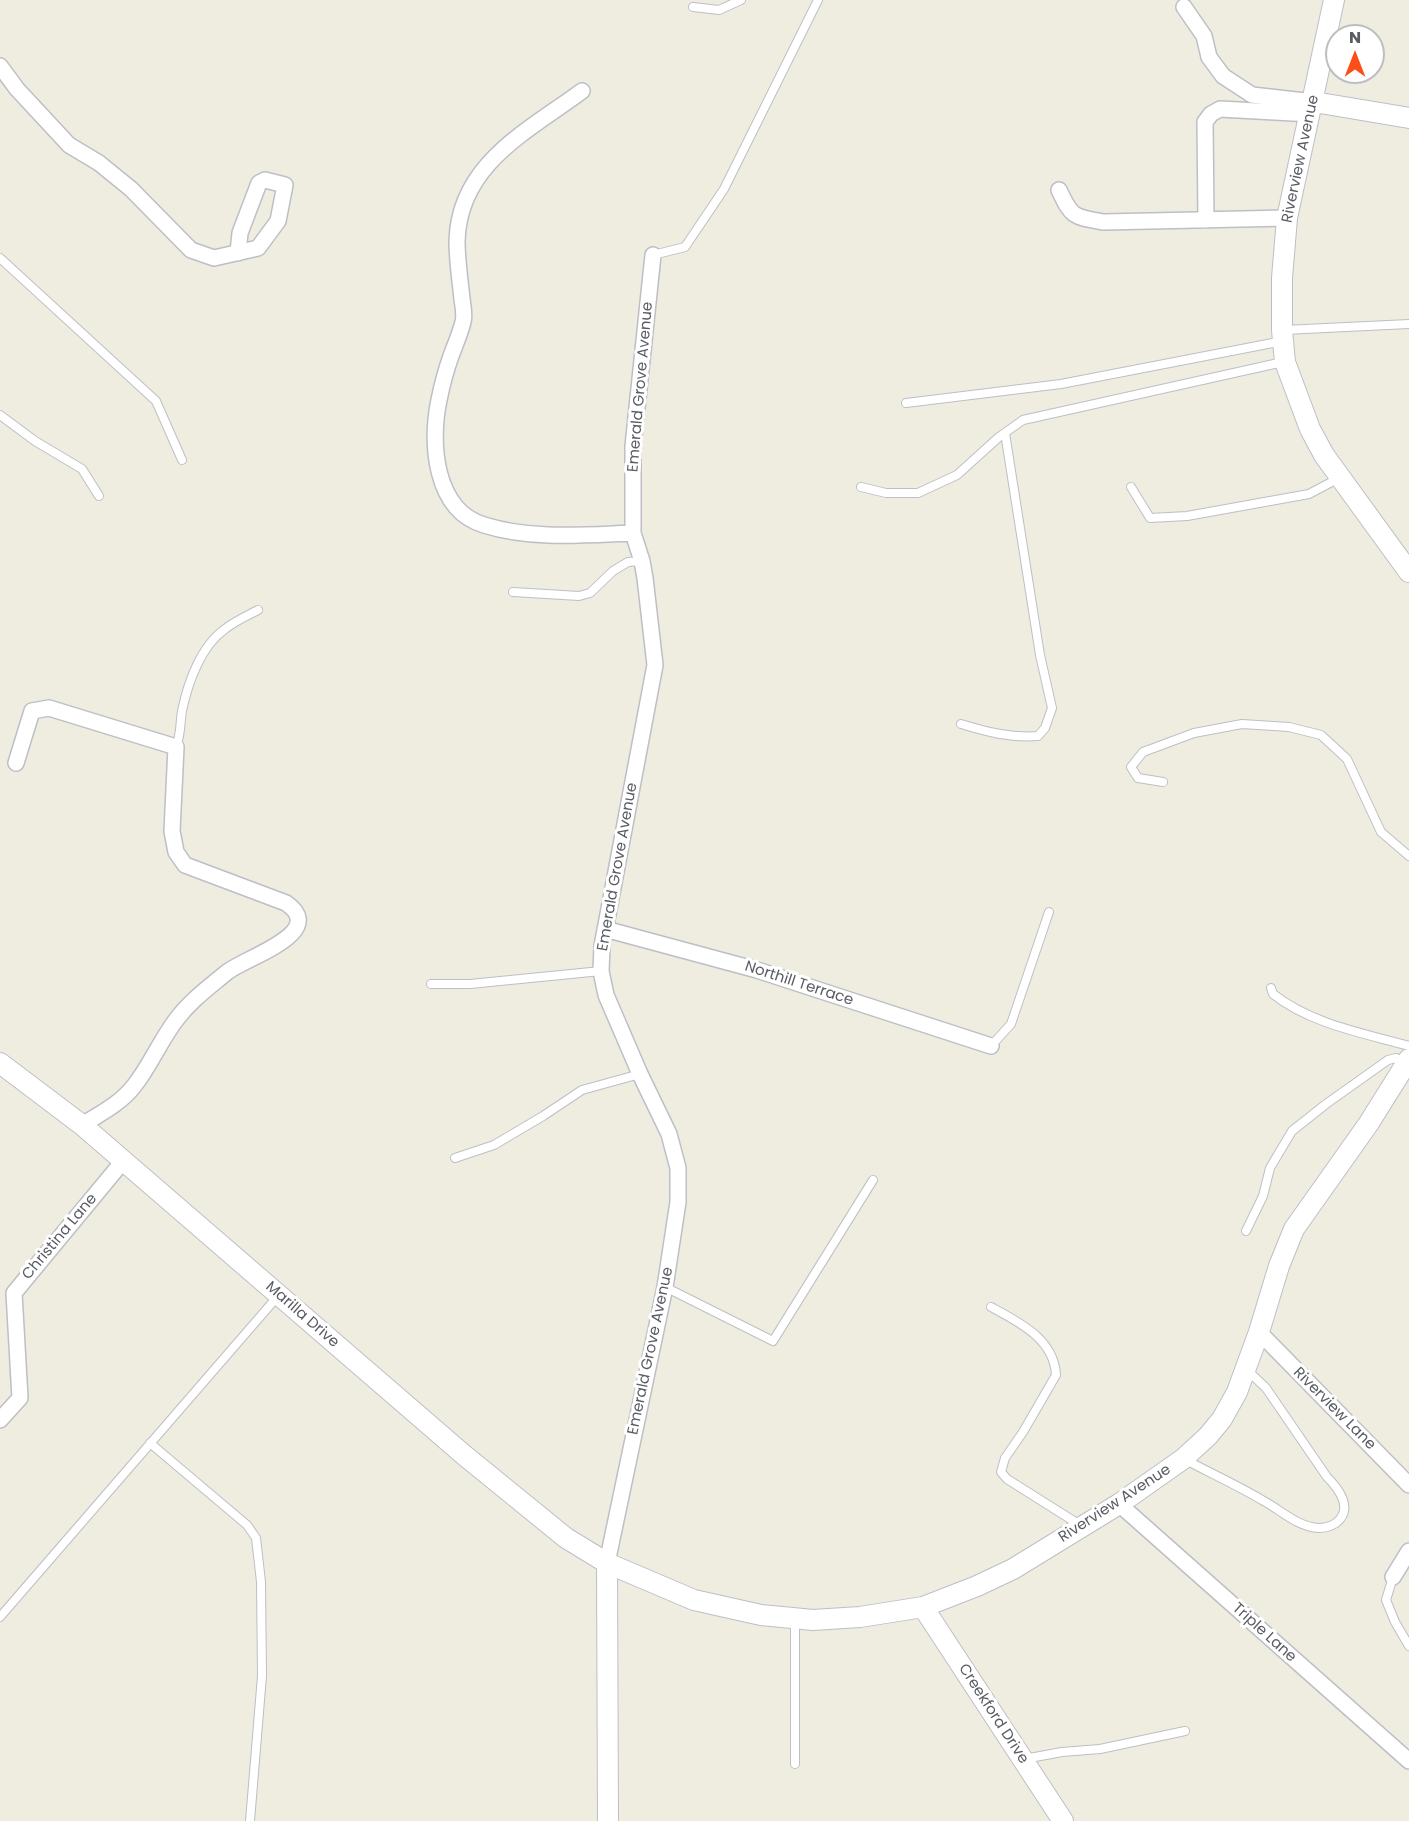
<!DOCTYPE html>
<html>
<head>
<meta charset="utf-8">
<style>
	body { margin:0 }
	#map { position:relative; width:1409px; height:1821px; overflow:hidden; background:#eeede0; font-family:Poppins,sans-serif }
	canvas { display:block }
	.north { position:absolute; left:1325px; top:24px; width:60px; height:60px; box-sizing:border-box; background:#fff; border:2px solid #bdbec1; border-radius:50%; rotate:0deg; font-size:16px; font-weight:700; line-height:24px; text-align:center; color:#595c63 }
	.north::after { content:''; display:block; margin:auto; width:21px; height:27px; background:#fb4e19; clip-path:polygon(50% 0,100% 100%,50% 72%,0 100%) }
</style>
</head>
<body>
<div id="map">
<canvas width="1409" height="1821"></canvas>
<div class="north">N</div>
</div>
<script>
const context = document.querySelector('canvas').getContext('2d');
context.lineJoin = 'round';
function strokePath(path, color, width, dash) { context.strokeStyle = color; context.lineWidth = width; context.lineCap = dash ? 'butt' : 'round'; context.setLineDash(dash || []); context.stroke(path); }
function drawText(font, color, halo, rows, align = 'center') {
  context.font = font + ' Poppins,sans-serif'; context.lineWidth = 6; context.setLineDash([]); context.textBaseline = 'middle'; context.strokeStyle = halo; context.fillStyle = color; for (const [text, x, y, turn = 0] of rows) {
    context.save(); context.translate(x, y); context.rotate((+turn || 0) * Math.PI / 180); context.textAlign = isNaN(turn) ? turn : align; if (halo) context.strokeText(text, 0, 0); context.fillText(text, 0, 0); context.restore();
  }
}
const service = new Path2D(`
	M693 7 719 10 741 0
	M653 255 685 247 724 189 818 0
	M0 258 156 401 182 460
	M1284 330 1409 324
	M906 403 1061 384 1283 341
	M0 415 35 441 82 469 99 496
	M861 487 886 493H918L957 475 999 437 1023 420 1283 362
	M1131 487 1150 518 1187 516 1309 494 1339 478
	M513 592 579 596 590 593 613 571 628 562 642 561
	M961 724C987 732 1010 738 1038 736L1045 728 1052 708 1040 655 1005 433
	M176 747C181 735 180 723 182 711 188 682 201 646 225 629 235 621 247 616 258 610
	M1163 782 1138 778 1131 767 1143 752 1194 733 1242 724 1289 727 1321 735 1347 759 1381 832 1409 856
	M431 984H470L601 971
	M1271 988 1273 994C1311 1024 1363 1033 1409 1046
	M991 1046 1011 1024 1049 912
	M455 1158 494 1145 543 1116 582 1090 640 1074
	M1246 1231 1263 1196 1270 1168 1292 1131 1326 1104 1388 1060 1396 1058 1406 1062
	M665 1287 773 1341 873 1180
	M991 1307C1019 1322 1054 1339 1056 1375L1023 1432 1005 1458 1001 1472 1007 1479 1080 1525
	M150 1443 247 1525 256 1538 261 1582 262 1676 250 1821
	M1184 1459C1210 1473 1237 1485 1262 1500 1281 1510 1297 1527 1319 1528 1326 1528 1331 1526 1336 1523 1354 1509 1339 1489 1327 1477L1266 1388 1247 1370
	M1393 1577 1386 1600 1395 1622 1409 1646
	M0 1617 278 1296
	M795 1619V1764
	M1024 1759 1062 1752 1100 1749 1185 1731`);
const minor = new Path2D(`
	M1184 7 1204 36 1209 57 1223 76 1252 95 1314 102
	M0 66 17 89 69 145 99 163 131 189 191 250 214 258 258 248 278 221 285 185 265 180 259 183 240 233 238 253
	M582 91C528 131 459 164 457 241 457 260 460 280 462 299 463 307 465 315 463 322 460 334 455 345 451 356 446 370 442 385 439 400 430 442 434 510 484 525 532 540 583 535 633 533
	M1059 190C1072 218 1074 217 1104 222L1287 218
	M1206 220 1205 122 1211 114 1220 109 1311 114
	M16 763 32 711 49 708 176 747 172 831 176 852 185 865 286 903C330 933 243 958 226 973 208 988 190 1001 176 1020 160 1041 150 1066 134 1086 121 1103 100 1114 82 1125
	M605 929 757 970 991 1046
	M1259 1332 1409 1485
	M0 1420 20 1398 14 1293 124 1160
	M1119 1504 1409 1761
	M607 1563 665 1287 678 1202V1168L669 1134 640 1074 606 995 601 971 602 946 655 665 645 578 642 561 633 533V446L653 255
	M1393 1577 1409 1551`);
const tertiary = new Path2D(`
	M1334 0 1287 218 1282 278V330L1285 362 1310 429 1324 455 1409 572
	M1314 102 1409 118
	M0 1063 82 1125 464 1455 566 1538 607 1563 694 1600 761 1615 813 1620 860 1617 923 1607 977 1586 1013 1569 1119 1504 1183 1459 1208 1436 1222 1419 1237 1392 1259 1332 1279 1266 1294 1229 1369 1123 1409 1059
	M607 1563 608 1821
	M923 1607 1063 1821`);
const streetNames = [
	["Riverview Avenue",1301,159,-78],
	["Emerald Grove Avenue",641,387,-85],
	["Emerald Grove Avenue",618,867,-80],
	["Northill Terrace",799,984,18],
	["Christina Lane",60,1237,-50],
	["Marilla Drive",302,1315,41],
	["Emerald Grove Avenue",651,1351,-78],
	["Riverview Lane",1334,1409,45],
	["Riverview Avenue",1115,1504,-33],
	["Triple Lane",1264,1633,42],
	["Creekford Drive",993,1714,57]
];
strokePath(service, '#bebfc6', 10);
strokePath(minor, '#bebfc6', 18);
strokePath(tertiary, '#bebfc6', 22);
strokePath(service, '#fff', 8);
strokePath(minor, '#fff', 15);
strokePath(tertiary, '#fff', 20);
drawText('15px', '#595c63', '#fff', streetNames);
</script>
</body>
</html>
